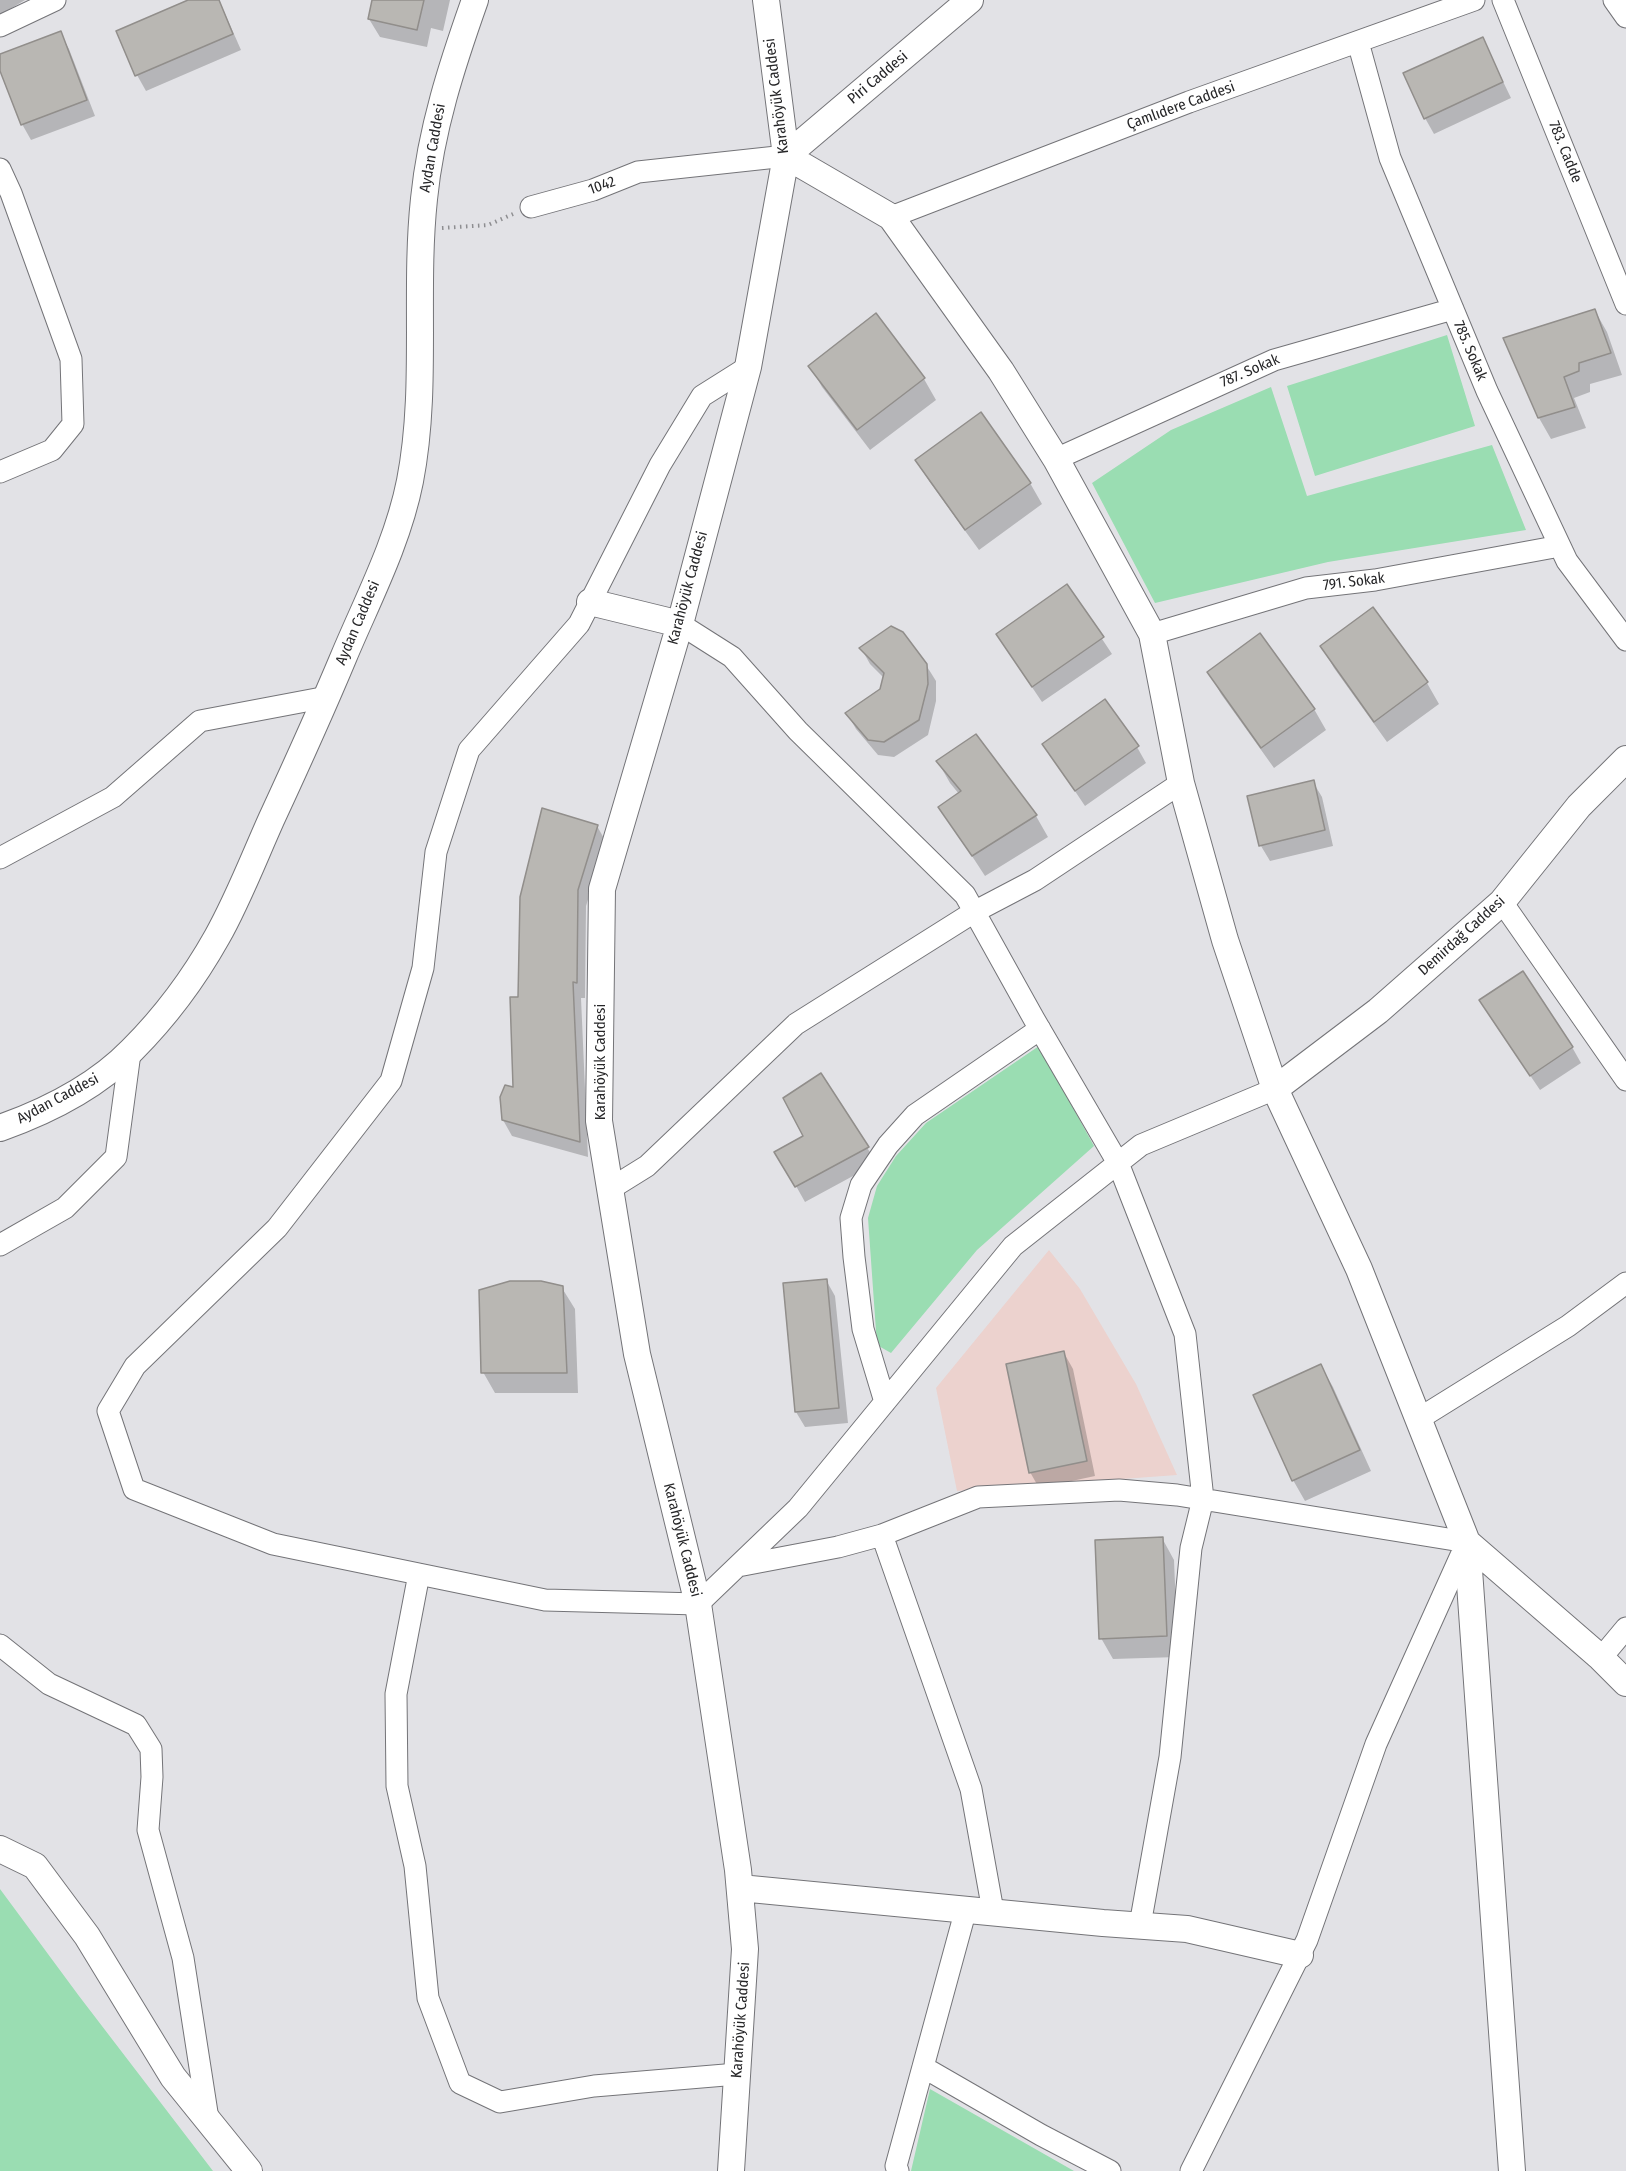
<!DOCTYPE html>
<html>
<head>
<meta charset="utf-8">
<style>
	body { margin:0 }
	canvas { display:block; background:#e2e2e6 }
</style>
</head>
<body>
<canvas width="1626" height="2171"></canvas>
<script>
const context = document.querySelector('canvas').getContext('2d');
context.lineJoin = 'round';
function fillPath(path, color) { context.fillStyle = color; context.fill(path, 'evenodd'); }
function strokePath(path, color, width, dash) { context.strokeStyle = color; context.lineWidth = width; context.lineCap = dash ? 'butt' : 'round'; context.setLineDash(dash || []); context.stroke(path); }
function drawText(font, color, halo, rows, align = 'center') {
  context.font = font + ' "Fira Sans Condensed",sans-serif'; context.lineWidth = 4.5; context.setLineDash([]); context.textBaseline = 'middle'; context.strokeStyle = halo; context.fillStyle = color; for (const [text, x, y, turn = 0] of rows) {
    context.save(); context.translate(x, y); context.rotate((+turn || 0) * Math.PI / 180); context.textAlign = isNaN(turn) ? turn : align; if (halo) context.strokeText(text, 0, 0); context.fillText(text, 0, 0); context.restore();
  }
}
const education = new Path2D(`
	M1049 1250 1080 1289 1136 1384 1177 1475 957 1491 936 1388Z`);
const green = new Path2D(`
	M1447 335 1475 426 1315 476 1287 386Z
	M1271 387 1307 496 1492 445 1526 530 1328 562 1155 603 1092 483 1171 430Z
	M1039 1046 1094 1146 977 1250 891 1353 877 1345 868 1218 877 1186 896 1156 926 1123Z
	M0 1889 79 1996 213 2171H0Z
	M930 2089 1074 2171H911Z`);
const shadow = new Path2D(`
	M0 0H25L0 15Z
	M191 0H219L241 50 146 91 137 75Z
	M373 0H450L443 31 431 28 427 47 380 37 369 19Z
	M60 33 69 49 95 116 31 140 22 124 0 67V56Z
	M1482 38 1511 98 1434 134 1425 118Z
	M1595 311 1607 332 1622 375 1590 384V392L1574 398 1586 428 1551 439 1539 418Z
	M810 366 924 379 936 400 870 450 822 387Z
	M917 460 1030 483 1042 504 979 550 929 481Z
	M1067 586 1112 654 1042 702 1007 650Z
	M1373 609 1427 683 1439 704 1387 742 1334 668 1322 647Z
	M861 648 926 665 936 681V701L928 735 894 757 878 755 856 729 847 713 881 690 884 678 870 664Z
	M1209 673 1314 709 1326 730 1274 768 1221 694Z
	M976 736 1036 816 1048 837 985 876 940 807 959 794 950 783 938 762Z
	M1044 745 1137 747 1146 763 1085 806Z
	M1313 782 1322 797 1333 846 1270 861 1261 846 1249 797Z
	M597 826 606 842 586 906 585 998H581L588 1157 512 1136 503 1120 515 1089 519 999Z
	M1490 1016 1572 1047 1581 1063 1540 1090Z
	M820 1075 877 1163 805 1202 777 1152 805 1136Z
	M826 1280 835 1296 848 1423 805 1427 796 1412Z
	M562 1288 575 1309 578 1393H495L483 1372Z
	M1064 1353 1073 1369 1095 1476 1039 1488 1030 1472Z
	M1321 1366 1333 1387 1371 1471 1305 1501 1293 1480Z
	M1162 1538 1174 1560 1178 1657 1113 1659 1101 1638Z`);
const building = new Path2D(`
	M188 0H219L233 34 135 76 116 31Z
	M372 0H424L417 30 368 19Z
	M61 31 87 100 21 125 0 71V54Z
	M1483 37 1503 82 1424 119 1403 73Z
	M1595 309 1611 353 1579 363V371L1564 377 1575 407 1538 418 1503 338Z
	M876 313 925 378 857 430 808 366Z
	M981 412 1031 483 965 530 915 460Z
	M1067 584 1104 637 1032 687 996 634Z
	M1373 607 1428 682 1374 722 1320 646Z
	M891 626 903 632 927 664 928 684 919 720 884 742 868 740 845 713 880 689 884 673 859 648Z
	M1260 633 1315 709 1261 748 1207 672Z
	M1105 699 1139 746 1075 791 1042 744Z
	M976 734 1037 815 972 856 938 807 961 791 936 761Z
	M1314 780 1325 830 1259 846 1247 796Z
	M542 808 598 825 578 890 577 983 573 982 580 1142 502 1120 500 1097 505 1085 513 1087 510 997H518L520 897Z
	M1523 971 1573 1047 1530 1076 1479 1000Z
	M821 1073 869 1147 795 1187 774 1152 803 1136 783 1098Z
	M827 1279 839 1408 795 1412 783 1283Z
	M510 1281H541L563 1286 567 1373H481L479 1290Z
	M1064 1351 1087 1461 1029 1473 1006 1364Z
	M1321 1364 1360 1450 1292 1481 1253 1395Z
	M1163 1537 1167 1636 1099 1639 1095 1540Z`);
const path = new Path2D(`
	M442 228 488 225 513 214`);
const minor = new Path2D(`
	M1503 0 1626 304
	M1614 0 1626 17
	M0 26 55 0
	M1358 42 1390 158 1487 391 1567 561 1626 640
	M0 169 11 193 71 359 73 424 52 450 0 472
	M531 207 593 190 638 172 786 156
	M891 217 1189 102 1474 0
	M748 367 702 396 660 465 579 624 469 750 436 852 423 968 391 1081 277 1228 135 1366 108 1411 134 1489 273 1544 545 1600 698 1604 798 1508 1013 1246 1141 1145 1275 1089
	M1056 459 1274 360 1453 309
	M680 624 732 657 798 731 965 895 1034 1019 1118 1163 1185 1334 1203 1499 1191 1548 1170 1757 1140 1925
	M1152 634 1306 588 1375 580 1560 546
	M0 858 113 797 200 721 327 697
	M1502 902 1626 1080
	M610 1189 647 1166 796 1024 974 912 1035 880 1181 783
	M0 1245 65 1208 116 1157 130 1053
	M885 1402 863 1329 854 1257 851 1218 861 1185 888 1145 915 1115 1040 1029
	M1420 1418 1568 1326 1626 1283
	M882 1535 971 1789 993 1911
	M738 1566 838 1547 882 1535 978 1497 1119 1490 1177 1495 1467 1542 1376 1744 1307 1940 1191 2171
	M419 1574 396 1694 397 1786 415 1866 428 1998 460 2083 500 2102 594 2086 737 2074
	M0 1645 49 1684 136 1725 151 1749 152 1777 148 1830 183 1958 208 2119
	M1601 1658 1626 1628
	M923 2067 1041 2135 1110 2171
	M898 2171 896 2166 966 1909`);
const tertiary = new Path2D(`
	M970 0 786 156 891 217 1001 371 1056 459 1152 634 1181 783 1225 940 1275 1089 1359 1269 1467 1542 1512 2171
	M590 602 680 624
	M1275 1089 1378 1011 1502 902 1579 806 1626 759
	M0 1128C48 1111 96 1087 132 1050 165 1017 194 978 217 937 237 902 254 858 271 820 296 766 321 711 344 656 368 599 398 542 410 481 428 388 414 293 424 199 431 129 452 65 475 0
	M1467 1542 1601 1658 1626 1683
	M0 1849 35 1866 87 1936 173 2077 249 2171
	M740 1888 1103 1923 1187 1929 1300 1955
	M731 2171 745 1949 738 1870 698 1604 637 1354 599 1121 602 889 680 624 748 367 786 156 766 0`);
const streetNames = [
	["Piri Caddesi",878,78,-40],
	["Karahöyük Caddesi",777,96,-97],
	["Çamlıdere Caddesi",1181,106,-20],
	["Aydan Caddesi",433,148,-80],
	["783. Cadde",1565,152,68],
	["1042",602,186,-20],
	["785. Sokak",1470,351,67],
	["787. Sokak",1250,371,-23],
	["791. Sokak",1354,582,-7],
	["Karahöyük Caddesi",688,588,-75],
	["Aydan Caddesi",358,623,-67],
	["Demirdağ Caddesi",1462,936,-42],
	["Karahöyük Caddesi",601,1062,-90],
	["Aydan Caddesi",58,1099,-28],
	["Karahöyük Caddesi",682,1540,76],
	["Karahöyük Caddesi",741,2020,-86]
];
fillPath(education, '#ecd2ce');
fillPath(green, '#9addb2');
fillPath(shadow, '#0003');
fillPath(building, '#b9b7b3');
strokePath(building, '#918e8b', 1.5);
strokePath(minor, '#747478', 23);
strokePath(tertiary, '#747478', 28);
strokePath(path, '#8e8e91', 4, [1.5, 4.5]);
strokePath(minor, '#fff', 21);
strokePath(tertiary, '#fff', 26);
drawText('15px', '#262628', '#fff', streetNames);
</script>
</body>
</html>
